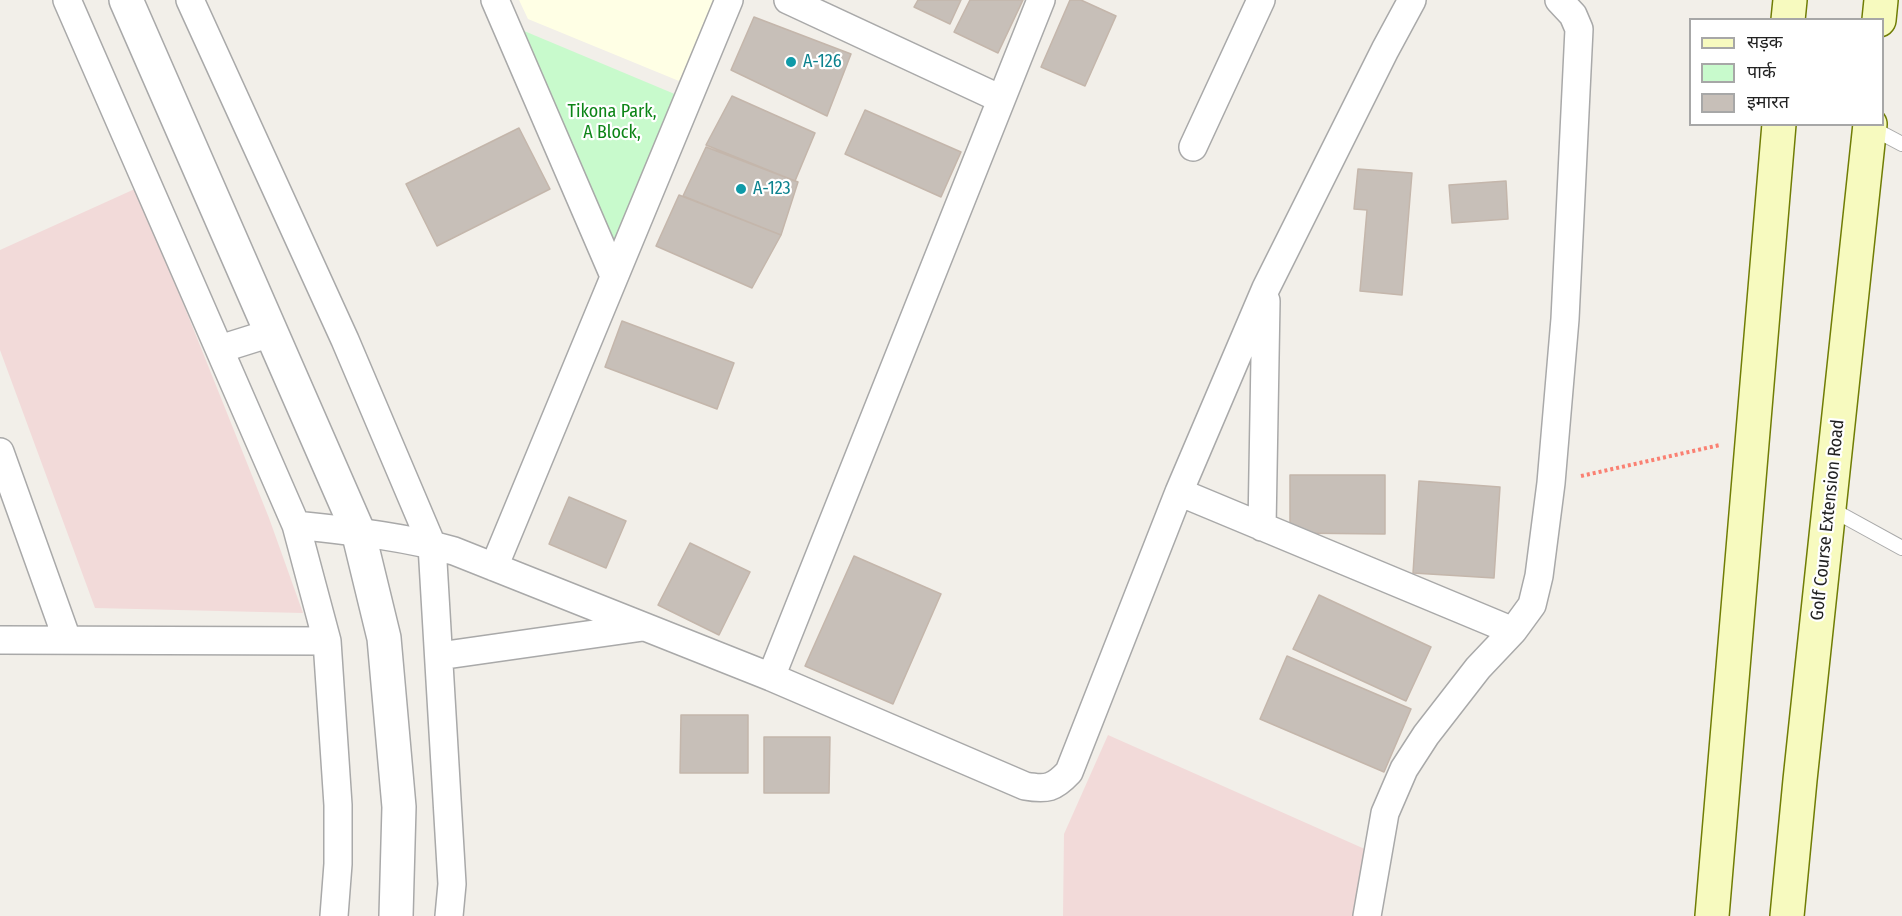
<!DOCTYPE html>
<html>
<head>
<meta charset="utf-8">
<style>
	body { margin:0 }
	#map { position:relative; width:1902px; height:916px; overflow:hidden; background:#f2efe9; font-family:"Fira Sans Condensed","Noto Sans Devanagari",sans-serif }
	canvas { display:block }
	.legend { position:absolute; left:1689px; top:18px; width:195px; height:108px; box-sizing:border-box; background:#fff; border:2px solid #a7a7a7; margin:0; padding:8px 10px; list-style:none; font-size:18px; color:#222 }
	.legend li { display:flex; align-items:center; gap:12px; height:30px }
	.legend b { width:30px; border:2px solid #a7a7a7 }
</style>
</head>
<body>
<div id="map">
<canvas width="1902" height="916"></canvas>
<ul class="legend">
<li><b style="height:8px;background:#f7fabf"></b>सड़क</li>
<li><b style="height:16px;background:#c8facc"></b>पार्क</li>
<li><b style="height:16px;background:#c7bfb8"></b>इमारत</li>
</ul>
</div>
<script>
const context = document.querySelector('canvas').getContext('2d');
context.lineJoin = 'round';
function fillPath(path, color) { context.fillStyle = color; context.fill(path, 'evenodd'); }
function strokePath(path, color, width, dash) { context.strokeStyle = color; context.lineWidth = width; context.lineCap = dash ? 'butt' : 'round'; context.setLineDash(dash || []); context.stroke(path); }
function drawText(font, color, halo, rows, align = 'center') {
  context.font = font + ' "Fira Sans Condensed",sans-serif'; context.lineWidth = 4.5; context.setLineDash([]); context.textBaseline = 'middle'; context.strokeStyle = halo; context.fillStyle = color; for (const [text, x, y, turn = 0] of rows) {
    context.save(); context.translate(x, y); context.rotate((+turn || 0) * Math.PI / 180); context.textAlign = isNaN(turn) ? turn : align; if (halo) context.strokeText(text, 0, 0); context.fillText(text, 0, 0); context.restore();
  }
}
const commercial = new Path2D(`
	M137 188 269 518 303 613 95 608 0 350V250Z
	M1108 735 1367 850 1358 916H1063L1064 834Z`);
const education = new Path2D(`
	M519 0H716L679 81 528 19Z`);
const park = new Path2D(`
	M517 28 677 95 615 254Z`);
const building = new Path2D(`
	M918 0H961L950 24 914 7Z
	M970 0H1023L998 53 954 32Z
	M1070 0H1081L1116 16 1085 86 1041 67Z
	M754 17 851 54 827 116 731 70Z
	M732 96 815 133 795 181 706 145Z
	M865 110 961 152 941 197 845 154Z
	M519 128 550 189 437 246 406 184Z
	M706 147 798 182 781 235 683 196Z
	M1358 169 1412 173 1402 295 1360 291 1367 210 1354 209Z
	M1506 181 1508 219 1452 223 1449 185Z
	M679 195 781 235 752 288 656 246Z
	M622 321 734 363 717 409 605 367Z
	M1290 475H1385V534L1290 533Z
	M1419 481 1500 487 1494 578 1413 573Z
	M569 497 626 521 606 568 549 544Z
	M690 543 750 572 719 635 658 605Z
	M854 556 941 594 893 704 805 666Z
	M1319 595 1431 647 1406 701 1293 649Z
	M1287 656 1411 709 1384 772 1260 719Z
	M681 715H748V773H680Z
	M764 737H830L829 793H764Z`);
const path = new Path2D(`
	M1581 476 1720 445`);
const service = new Path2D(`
	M1870 127 1902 144
	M1831 509 1902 548`);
const minor = new Path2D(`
	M67 0 296 525 327 641 338 805V864L334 916
	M190 0 345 340 432 545 452 884 449 916
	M495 0 614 276
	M788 0 1001 99
	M1193 147 1261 0
	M220 349 271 333
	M0 452 67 639
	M1179 492 1513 631 1532 605 1539 576 1551 483 1565 319 1579 29 1573 15 1559 0
	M296 525C349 531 403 536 454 551L771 677 1025 786C1047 790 1054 788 1069 772L1179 492 1266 288 1385 50 1412 0
	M1262 527 1266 301
	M494 567 729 0
	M0 640 327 641
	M439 656 643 627
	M771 677 1041 0
	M1367 916 1385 813 1404 769 1426 735 1478 668 1513 631`);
const tertiary = new Path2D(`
	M126 0 358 531 384 638 399 807 396 916`);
const secondary = new Path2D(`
	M1788 20 1790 0
	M1879 20 1881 0
	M1712 916 1779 124
	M1787 916 1800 780 1870 124`);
const markers = [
	[791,62,6,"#0f9aa8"],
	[741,189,6,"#0f9aa8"]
];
const cultureNames = [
	["A-126",803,62],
	["A-123",753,189]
];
const parkNames = [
	["Tikona Park,",612,112],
	["A Block,",612,133]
];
const streetNames = [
	["Golf Course Extension Road",1828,520,-84]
];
fillPath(commercial, '#f2dad9');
fillPath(education, '#ffffe5');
fillPath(park, '#c8facc');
fillPath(building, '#c7bfb8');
strokePath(building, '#c4b6ab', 1.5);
strokePath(service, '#a9a9a9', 16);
strokePath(minor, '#a9a9a9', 30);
strokePath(tertiary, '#a9a9a9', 36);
strokePath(secondary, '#707d05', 36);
strokePath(path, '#fa8072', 4, [3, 3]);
strokePath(service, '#fff', 14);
strokePath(minor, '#fff', 27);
strokePath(tertiary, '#fff', 33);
strokePath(secondary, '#f7fabf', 33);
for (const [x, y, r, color] of markers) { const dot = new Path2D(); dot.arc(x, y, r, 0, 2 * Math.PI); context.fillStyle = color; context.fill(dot); strokePath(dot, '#fff', 2); }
drawText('18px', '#0d838f', '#fff', cultureNames, 'left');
drawText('18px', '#0c8416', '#fff', parkNames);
drawText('18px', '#222', '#fff', streetNames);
</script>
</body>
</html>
